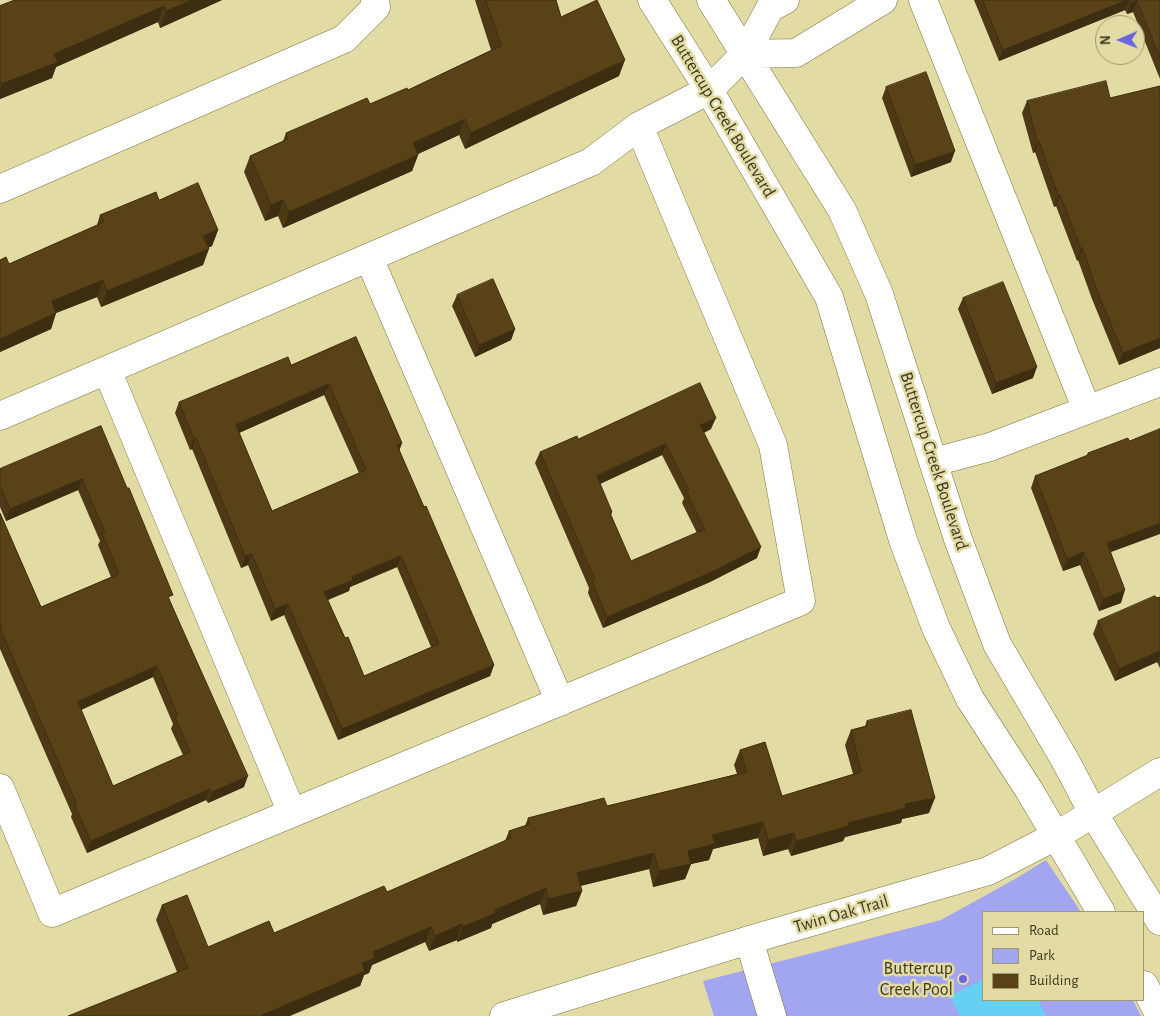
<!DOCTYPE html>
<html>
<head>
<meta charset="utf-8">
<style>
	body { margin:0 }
	#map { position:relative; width:1160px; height:1016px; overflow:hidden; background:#e3dba4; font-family:"Alegreya Sans",sans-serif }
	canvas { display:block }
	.legend { position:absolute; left:982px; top:911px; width:162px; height:90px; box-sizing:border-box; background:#e3dba4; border:1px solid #a19a70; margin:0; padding:6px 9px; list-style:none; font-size:15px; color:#3d3923 }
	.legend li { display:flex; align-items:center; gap:10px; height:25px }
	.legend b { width:25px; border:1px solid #a19a70 }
	.north { position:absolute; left:1095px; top:15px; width:50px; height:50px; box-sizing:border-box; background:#e3dba4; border:1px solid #a19a70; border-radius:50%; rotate:269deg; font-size:14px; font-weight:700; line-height:20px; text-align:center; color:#3d3923 }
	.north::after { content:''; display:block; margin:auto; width:18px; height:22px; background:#6a66e0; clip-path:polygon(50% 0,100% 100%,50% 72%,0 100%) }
</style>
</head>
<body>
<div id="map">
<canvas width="1160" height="1016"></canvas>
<ul class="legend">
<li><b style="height:6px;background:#fff"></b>Road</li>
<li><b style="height:14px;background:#a2a6f0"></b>Park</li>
<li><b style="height:14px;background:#594218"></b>Building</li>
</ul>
<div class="north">N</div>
</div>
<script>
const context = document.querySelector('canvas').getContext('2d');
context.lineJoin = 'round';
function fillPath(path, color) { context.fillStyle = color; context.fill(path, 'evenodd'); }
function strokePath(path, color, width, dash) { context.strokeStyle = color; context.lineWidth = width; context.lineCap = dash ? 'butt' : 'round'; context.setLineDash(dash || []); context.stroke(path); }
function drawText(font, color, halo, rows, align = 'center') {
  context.font = font + ' "Alegreya Sans",sans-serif'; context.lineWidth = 5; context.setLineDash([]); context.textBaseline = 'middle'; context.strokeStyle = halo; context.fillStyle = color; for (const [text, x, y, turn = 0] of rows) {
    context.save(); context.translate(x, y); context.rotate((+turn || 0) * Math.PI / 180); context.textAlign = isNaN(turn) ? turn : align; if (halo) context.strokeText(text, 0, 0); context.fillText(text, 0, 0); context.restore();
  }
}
const green = new Path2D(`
	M1046 860 1081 912H984V1000H1133L1141 1016H714L703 981 941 920 1015 879Z`);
const water = new Path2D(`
	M984 979V1000H1038L1046 1016H960L950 996Z`);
const minor = new Path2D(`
	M652 0 709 90 829 297 903 540 936 628 970 699 1029 790 1101 912
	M711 0 842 210 879 294 958 539 997 644 1065 760 1093 813 1160 921
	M923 0 1087 410
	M745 54 796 53 883 0
	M0 189 344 39 376 7 375 0
	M369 258 560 702
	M107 370 292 813
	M0 416 591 162 639 126 709 90 745 54 770 8 785 0
	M934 462 990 447 1160 382
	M0 788 52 913 801 601 773 445 639 126
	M749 940 772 1016
	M1144 985 1160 1016
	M504 1016 749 940 988 871 1056 836 1160 772`);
const wall = new Path2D(`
	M15 0H222L160 28 158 22 56 67 52 78 0 99V6Z
	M475 0H556L561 17 619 76 465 149 459 135 418 154V155L412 171 283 228 278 216 265 221 244 172 250 156 283 141 286 133 370 104 408 90 491 50Z
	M974 0H1160V79L1133 12 1127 14 1125 10 999 61Z
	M886 87 951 162 911 177 882 98Z
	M1110 98 1160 348 1119 365 1092 299 1078 260 1077 261 1056 206 1054 207 1035 152 1033 153 1022 113 1027 101Z
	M159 200 218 230 212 246 208 248 203 265 101 307 97 297 56 313 51 329 0 352V260L9 264 97 225 100 215Z
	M457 295 515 329 511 340 475 357 452 306Z
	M963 298 1033 378 992 394 958 309Z
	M356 337 402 443 399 450 494 665 490 676 338 740 284 615 271 621 248 565 241 568 192 449 190 450 175 413 179 402 291 365ZM324 395 359 473 272 511 239 433ZM397 567 431 647 364 676 345 638 328 600 349 591 350 587Z
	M101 426 244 787 208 803 206 800 87 853 71 817 72 814 0 649V513L41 607 111 577 98 545 100 541 78 490 6 521 0 507V469ZM153 677 173 724 171 729 183 755 113 786 81 710Z
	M711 429 704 433 757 558 710 582 603 628 588 593 589 588 535 463 540 452 578 439ZM662 455 684 498 682 503 697 533 631 561 611 516 612 512 600 484Z
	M1088 453 1111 552 1121 603 1099 611 1080 565 1063 571 1031 488 1035 476 1087 456Z
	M1160 597V668L1157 662 1115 681 1093 634 1098 621Z
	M867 721 929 813 902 819 901 823 845 837 843 841 791 856 788 849 763 856 758 838 713 849 709 860 691 864 685 879 653 887 649 869 580 886 582 891 576 906 543 915 540 904 492 924 491 928 457 942V940L429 951 425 942 372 965 369 973 364 975 360 986 177 972 156 920 162 905 208 947 274 933 387 892 505 841 509 831 525 826 528 818 607 806 737 774 734 765 740 750 782 796 853 774 845 745 851 730 865 726Z`);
const shadedWall = new Path2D(`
	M192 0H222L160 28 166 11Z
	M1127 0H1129L1125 10 999 61 1003 50Z
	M1137 1 1133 12 1127 14 1131 3Z
	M164 6 158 22 56 67 52 78 0 99V91L2 84 54 54Z
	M625 60 619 76 465 149 471 133Z
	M465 119 459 135 407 159 413 143Z
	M1039 141 1035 152 1033 153 1037 142Z
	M955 151 951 162 911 177 915 165Z
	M418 155 412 171 283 228 289 212Z
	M1058 195H1060L1056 206 1054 207Z
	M283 200 278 216 265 221 271 205Z
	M218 230 212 246 197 252 203 236Z
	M209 249 203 265 101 307 107 291Z
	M1081 249H1083L1078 260 1077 261Z
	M103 280 97 297 56 313 51 329 0 352V339L52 301Z
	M515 329 511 340 475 357 479 345Z
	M1160 338V348L1119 365 1123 353Z
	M1037 367 1033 378 992 394 996 383Z
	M329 384 324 395 232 436 236 425Z
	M716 418 711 429 696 436 700 425Z
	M196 438 192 449 190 450 194 439Z
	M402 443 398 454 397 445Z
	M666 444 662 455 593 487 597 476Z
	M82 479 78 490 6 521 10 509Z
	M1160 523V534L1103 555 1107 543Z
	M761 547 757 558 710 582 603 628 607 617Z
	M1084 552 1080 565 1063 571 1067 559Z
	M252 554 248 565 241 568 245 556Z
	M401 556 397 567 350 587 349 591 320 603 324 592 352 577Z
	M1125 590 1121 603 1099 611 1103 599Z
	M288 604 284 615 271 621 275 609Z
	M1160 651V655L1157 662 1115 681 1119 669Z
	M494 665 490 676 338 740 342 729Z
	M157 666 153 677 74 713 78 702Z
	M248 776 244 787 208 803 212 792Z
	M210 789 206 800 87 853 91 841Z
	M935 798 929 813 902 819 901 823 845 837 843 841 791 856 796 841 848 823 905 804Z
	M763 822 758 838 713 849 709 860 691 864 685 879 653 887 659 871 712 835Z
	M794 833 788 849 763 856 768 840Z
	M654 853 649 869 572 888 577 873Z
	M546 888 540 904 492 924 491 928 457 942 463 927 495 910Z
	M582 891 576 906 543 915 548 899Z
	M462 924 457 940 429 951 435 936Z
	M431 927 425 942 372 965 369 973 364 975 360 986 290 1016H260L373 952Z`);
const building = new Path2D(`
	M15 0H192L166 11 164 6 54 54 58 62 2 84 0 81V6Z
	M486 0H556L561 17 597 0 625 60 471 133 465 119 413 143 418 155 289 212 283 200 271 205 250 156 288 139 286 133 367 98 370 104 407 88 408 90 501 46Z
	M983 0H1127L1003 50Z
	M1129 0H1160V58L1137 1 1131 3Z
	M926 72 955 151 915 165 886 87Z
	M1106 81 1110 98 1160 86V338L1123 353 1096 288 1083 249H1081L1060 195H1058L1039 141 1037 142 1027 101Z
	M198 183 218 230 203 236 209 249 107 291 103 280 52 301 56 313 0 339V260L6 257 9 264 104 222 100 215 156 192 159 200Z
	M493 279 515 329 479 345 457 295Z
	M1003 282 1037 367 996 383 963 298Z
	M356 337 402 443 397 445 424 507 426 506 494 665 342 729 288 604 275 609 252 554 245 556 196 438 194 439 179 402 288 357 291 365ZM329 384 366 470 272 511 236 425ZM401 556 439 644 364 676 348 637 345 638 324 592 353 580 352 577Z
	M700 383 716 418 700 425 761 547 714 571 607 617 592 582 595 580 540 452 577 436 578 439ZM666 444 689 490 686 491 705 529 631 561 610 513 612 512 597 476Z
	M101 426 127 488H129L173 595 168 597 248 776 212 792 210 789 91 841 75 806 77 805 0 628 2 627 0 623V513L41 607 119 574 102 533 105 532 82 479 10 509 0 486V469ZM157 666 178 716 175 717 190 752 113 786 78 702Z
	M1160 429V523L1107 543 1125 590 1103 599 1084 552 1067 559 1035 476 1088 455V453L1128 438 1129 441Z
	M1155 596 1157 598 1160 597V651L1119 669 1098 621Z
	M911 710 935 798 905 804 906 808 848 823 849 826 796 841 794 833 768 840 763 822 712 835 715 844 688 851 691 864 659 871 654 853 577 873 582 891 548 899 546 888 495 910 496 913 463 927 462 924 435 936 431 927 373 952 375 958 362 963 365 971 260 1016H68L188 968 162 905 187 895 208 947 269 921 274 933 384 886 387 892 511 838 509 831 530 824 528 818 604 798 607 806 747 772 740 750 765 742 782 796 861 772 851 730 867 726V721Z`);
const markers = [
	[963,979,5,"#6a66e0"]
];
const streetNames = [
	["Buttercup Creek Boulevard",723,116,59],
	["Buttercup Creek Boulevard",934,461,72],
	["Twin Oak Trail",841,914,-16]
];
const poiNames = [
	["Buttercup",953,969],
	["Creek Pool",953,990]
];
fillPath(green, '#a2a6f0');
fillPath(water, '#64d1f2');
strokePath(minor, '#7c7441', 29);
strokePath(minor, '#fff', 28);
fillPath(wall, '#4d3915');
fillPath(shadedWall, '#3e2e11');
fillPath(building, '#594218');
strokePath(building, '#3e2e11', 1);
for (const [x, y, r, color] of markers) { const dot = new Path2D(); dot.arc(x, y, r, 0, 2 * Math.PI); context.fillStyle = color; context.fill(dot); strokePath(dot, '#e3dba4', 2); }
drawText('18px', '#3d3923', '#e3dba4', streetNames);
drawText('18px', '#3d3923', '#e3dba4', poiNames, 'right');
</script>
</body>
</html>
